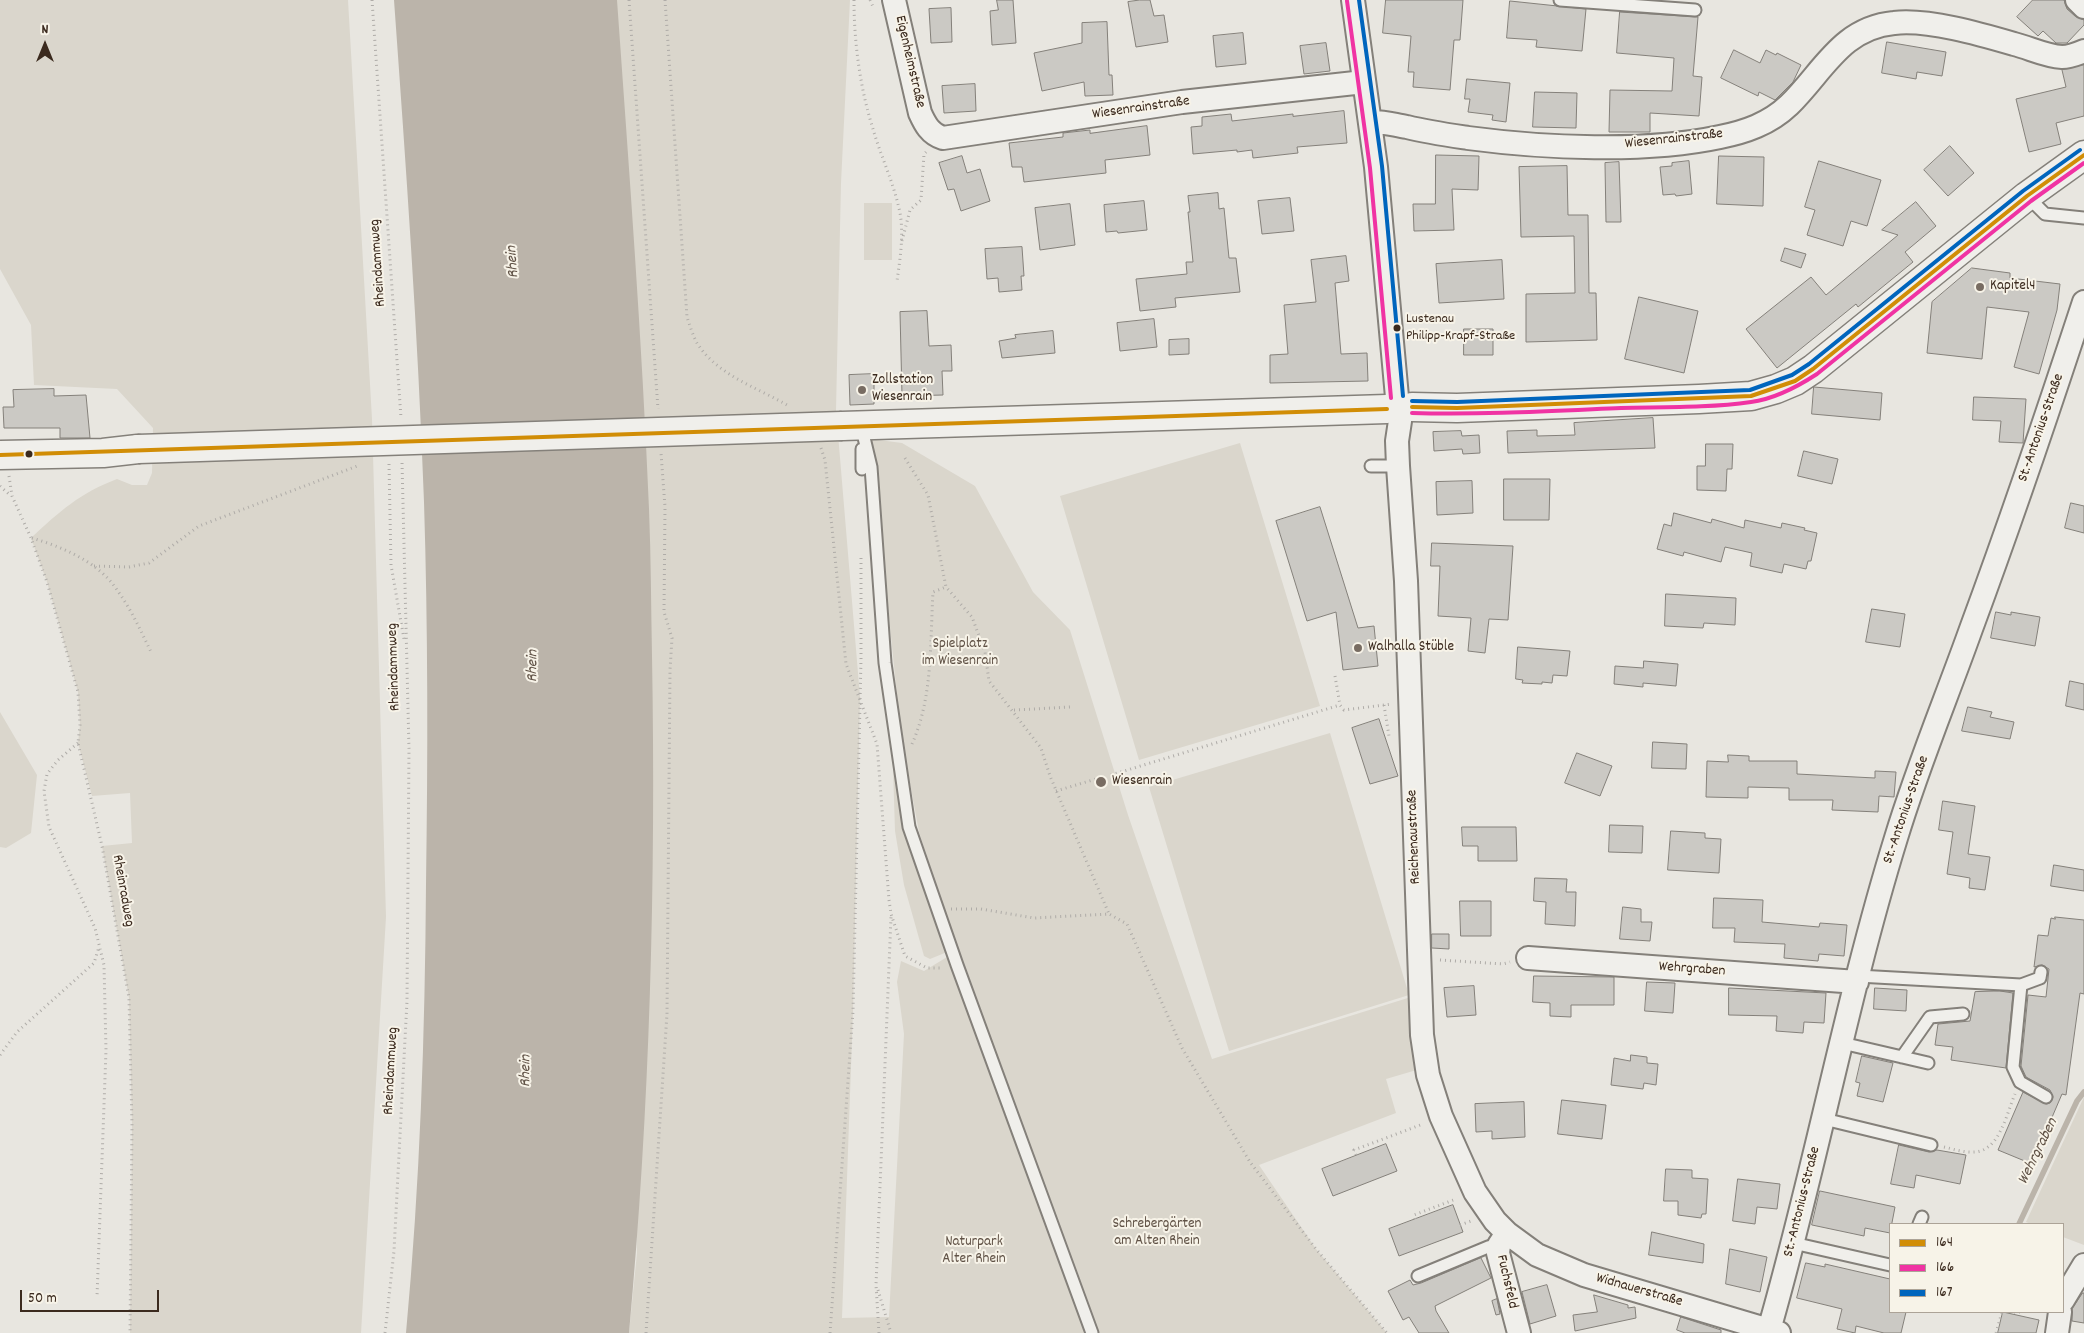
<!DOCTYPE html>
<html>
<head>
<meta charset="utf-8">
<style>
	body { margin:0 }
	#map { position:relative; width:2084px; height:1333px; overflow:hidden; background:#e8e6e0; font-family:Dekko,sans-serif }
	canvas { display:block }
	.legend { position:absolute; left:1889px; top:1223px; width:175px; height:90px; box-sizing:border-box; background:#f7f3e8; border:1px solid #aca397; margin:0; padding:6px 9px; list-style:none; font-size:15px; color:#3b2a1e }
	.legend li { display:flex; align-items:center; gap:10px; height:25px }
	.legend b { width:25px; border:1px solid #aca397 }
	.north { position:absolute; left:20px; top:20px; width:50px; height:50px; -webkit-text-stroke:4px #f7f3e8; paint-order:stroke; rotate:0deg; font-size:14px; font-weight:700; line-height:20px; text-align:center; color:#3b2a1e }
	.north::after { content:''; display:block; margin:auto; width:18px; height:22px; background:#3b2a1e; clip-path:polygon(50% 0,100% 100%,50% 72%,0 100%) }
	.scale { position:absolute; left:20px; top:1290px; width:139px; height:22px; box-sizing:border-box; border:2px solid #3b2a1e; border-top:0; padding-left:6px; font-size:15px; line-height:18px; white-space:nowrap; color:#3b2a1e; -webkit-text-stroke:4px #f7f3e8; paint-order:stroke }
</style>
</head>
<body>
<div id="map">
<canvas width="2084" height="1333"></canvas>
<ul class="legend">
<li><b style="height:6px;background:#d18d06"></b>164</li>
<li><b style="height:6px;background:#f033a3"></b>166</li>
<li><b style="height:6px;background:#0065bd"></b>167</li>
</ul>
<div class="north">N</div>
<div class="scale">50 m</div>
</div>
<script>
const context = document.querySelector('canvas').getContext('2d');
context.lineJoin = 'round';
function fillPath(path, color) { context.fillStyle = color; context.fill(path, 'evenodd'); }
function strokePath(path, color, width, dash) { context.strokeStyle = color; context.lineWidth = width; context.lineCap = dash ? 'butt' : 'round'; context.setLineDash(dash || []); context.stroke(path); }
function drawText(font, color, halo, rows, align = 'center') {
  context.font = font + ' Dekko,sans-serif'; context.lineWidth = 4; context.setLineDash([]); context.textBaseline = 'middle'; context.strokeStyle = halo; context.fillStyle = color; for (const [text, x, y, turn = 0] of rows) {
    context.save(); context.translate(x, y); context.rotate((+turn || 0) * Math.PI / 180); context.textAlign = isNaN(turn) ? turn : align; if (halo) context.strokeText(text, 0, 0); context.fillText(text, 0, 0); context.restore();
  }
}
const green = new Path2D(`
	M0 0H348L372 419 386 917 361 1333H130L132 1125 129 998 102 846 132 843 130 793 92 796 78 743 80 725 78 692 47 582 31 538C60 511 80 493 117 479L132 485H147L152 473 153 428 117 389 34 385 31 325 0 269Z
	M615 0H850L841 183 836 410 860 697 853 1011 842 1318 889 1317 904 1034 897 982 901 961 924 971 957 951 919 832 901 735 871 439 902 443 975 486 1033 592 1070 630 1128 815 1212 1059 1411 997 1420 1069 1386 1079 1396 1113 1259 1165 1316 1249 1387 1333H629L637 1253Z
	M864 203H892V260H864Z
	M1240 443 1320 706 1139 760 1060 496Z
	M0 712 37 775 31 833 6 848 0 847Z
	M1330 733 1409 995 1229 1051 1149 787Z
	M900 765 909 827 952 950 930 959 924 956 904 885 895 831 893 767Z
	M2084 1097V1245L2063 1237V1224H2031L2026 1222Z`);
const water = new Path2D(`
	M394 0H617C629 169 642 339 649 509 651 558 651 607 652 656 656 882 650 1108 629 1333H406C420 1184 425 1034 426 884 428 757 428 629 424 502 418 334 406 167 394 0Z`);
const stream = new Path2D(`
	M2019 1224 2077 1101 2084 1092`);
const building = new Path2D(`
	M997 0H1013L1016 43 992 45 990 11 998 10Z
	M1140 0H1150L1154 16 1164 15 1168 42 1136 47 1128 2Z
	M1386 0H1463L1460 40H1454L1450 90 1413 87 1414 72H1408L1411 36 1383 33Z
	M2033 0H2064L2067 9 2075 16 2084 20V25L2067 43H2056L2043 31 2038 36 2017 17Z
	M1510 1 1586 9 1582 51 1536 47 1537 40 1507 38Z
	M951 8 952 42 931 43 929 9Z
	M1620 12 1698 17 1693 76 1702 77 1699 116 1650 113V132H1609L1610 90 1672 91 1674 58 1617 53Z
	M1107 22 1109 75H1112L1113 95 1085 96 1084 82 1042 91 1034 53 1082 43V23Z
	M1243 33 1246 64 1216 67 1213 36Z
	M1887 42 1946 52 1942 76 1917 72 1916 79 1882 73Z
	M1326 43 1330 71 1304 74 1300 46Z
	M1734 50 1760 63 1766 50 1776 55 1777 53 1801 65 1793 82 1775 100 1759 92 1758 96 1721 78Z
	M2084 65V116L2056 123 2061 144 2029 152 2016 99 2066 87 2062 70Z
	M1467 79 1510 83 1506 122 1492 120 1493 115 1468 112 1470 99H1465Z
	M975 84 976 111 944 113 942 86Z
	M1535 92 1577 93 1576 128 1533 127Z
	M1344 111 1347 143 1297 147 1298 153 1253 158 1252 150 1237 152V150L1193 154 1191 127 1202 126V117L1231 114 1232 121 1293 114V116Z
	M1147 126 1150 155 1105 160 1106 173 1024 182 1022 167H1012L1009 143 1063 137V133L1090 130V133Z
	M1950 146 1974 173 1948 196 1924 170Z
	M1436 155 1479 156 1478 190 1452 189 1454 230 1414 231 1413 204H1435Z
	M962 156 967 173 980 169 990 201 961 211 954 189 948 190 939 163Z
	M1719 156 1764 157 1763 206 1717 204Z
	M1689 161 1692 194 1676 196 1675 194 1663 195 1660 167 1672 166V163Z
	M1819 161 1881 180 1867 226 1851 221 1843 246 1807 235 1815 210 1805 207Z
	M1619 162 1621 222H1606L1605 163Z
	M1567 166 1568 215H1588L1589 293H1596L1597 340 1526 342V294L1575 293 1574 236 1521 237 1519 167Z
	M1218 193 1219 209 1224 208 1229 258H1236L1240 292 1175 298 1176 307 1140 311 1136 279 1187 274 1186 262H1193L1188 212H1190L1188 196Z
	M1290 198 1294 231 1262 234 1258 201Z
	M1144 201 1147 230 1118 233 1117 231 1106 232 1104 205Z
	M1916 202 1936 226 1905 252 1913 262 1858 307 1856 304 1777 368 1746 329 1811 277 1826 295 1898 235 1882 230Z
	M1070 204 1075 245 1040 250 1035 208Z
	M1022 247 1024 276H1021L1022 290 999 292 998 278 987 279 985 249Z
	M1785 248 1806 254 1801 268 1781 261Z
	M1346 256 1349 281 1335 283 1341 354 1367 353 1368 381 1270 383V355L1288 354 1284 305 1316 302 1311 260Z
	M1502 260 1504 299 1439 303 1436 264Z
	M1972 268 2010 273V278L2060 284 2057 310 2039 374 2014 367 2029 312 1987 307 1982 359 1927 353 1932 302Z
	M1639 297 1698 311 1684 373 1625 359Z
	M927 311 929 346 951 345 952 371H942L943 395 902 396 900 312Z
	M1154 319 1157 347 1120 351 1117 323Z
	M1464 329H1493V355H1464Z
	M1053 331 1055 353 1002 358 999 341 1016 338 1015 335Z
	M1189 339V354L1169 355V340Z
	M874 374V404L850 405 849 375Z
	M1814 387 1882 393 1880 420 1812 414Z
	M54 389V396L86 395 90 438H60V428H4L3 407H14L13 390Z
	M1974 397 2026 399 2023 443 1999 442 2001 421 1973 420Z
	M1653 418 1655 448 1508 453 1507 431 1537 430V436L1575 435 1574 423Z
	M1461 431 1462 436 1479 435 1480 453 1463 454 1462 449 1434 451 1433 432Z
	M1706 444H1733L1732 469H1727L1726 491 1697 490V466H1705Z
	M1804 451 1838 459 1832 484 1798 476Z
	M1504 479H1550L1549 520H1504Z
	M1472 481 1473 513 1437 515 1436 482Z
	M2071 503 2084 506V533L2065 528Z
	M1320 507 1358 628 1374 626 1378 666 1343 670 1336 612 1307 621 1276 521Z
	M1674 513 1711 523 1712 519 1744 528 1745 520 1781 528 1782 523 1805 528 1804 530 1817 533 1811 561H1808L1806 569 1784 564 1782 573 1750 566 1752 553 1725 547 1721 562 1684 552 1683 556 1657 549 1664 524 1671 526Z
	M1432 543 1513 546 1508 620 1489 619 1485 653 1468 651 1471 618 1438 616 1440 566H1431Z
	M1666 594 1736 598 1735 625 1704 623 1703 628 1665 626Z
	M1872 609 1905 614 1900 647 1866 642Z
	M1996 612 2011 615V612L2040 617 2035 646 1991 638Z
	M1518 647 1570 651 1567 676 1553 675 1552 683 1542 682V684L1522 683 1523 680 1516 679Z
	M1644 661 1678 664 1676 686 1643 683V687L1614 684 1615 666 1643 668Z
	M2070 681 2084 684V710L2066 706Z
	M1968 707 1992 712 1990 717 2014 722 2010 739 1962 731Z
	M1379 719 1398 776 1370 784 1352 728Z
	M1653 742 1687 744 1686 769 1652 768Z
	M1577 753 1612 766 1600 796 1565 783Z
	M1728 755 1749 756V761H1797V774L1875 778V771L1896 772 1894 797 1879 796 1878 812 1832 810 1833 800H1789V788L1748 787V798L1706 797 1707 761 1728 762Z
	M1943 801 1975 806 1968 854 1990 857 1985 890 1969 888 1970 878 1947 874 1953 832 1939 830Z
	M1610 825 1643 826 1642 853 1609 852Z
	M1462 827H1516L1517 861H1478V846H1463Z
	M1671 831 1705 833V838L1721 839 1719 873 1668 870Z
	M2054 865 2084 870V891L2051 886Z
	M1535 878 1567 879 1566 892H1576L1575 926 1545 924 1546 902 1534 901Z
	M1714 898 1763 900 1762 922 1819 927 1820 923 1847 925 1844 956 1819 954 1818 961 1784 958 1785 944 1734 942 1735 928H1713Z
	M1460 901H1491V936H1461Z
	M1623 907 1641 909V922H1652L1650 941 1620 939Z
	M2055 917 2084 920V994L2080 993 2066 1095 2062 1094 2032 1164 1998 1150 2023 1092 2046 1104 2050 1103 2053 1097 2050 1090 2026 1077 2021 1066 2028 995 2046 997 2049 969 2042 965 2034 967 2038 935 2048 936 2051 918 2055 919Z
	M1432 934H1449V949L1432 948Z
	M1534 976 1614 977V1005H1571V1017L1550 1016V1003L1533 1002Z
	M1647 982 1675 983 1673 1013 1645 1011Z
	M1474 986 1476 1015 1447 1017 1444 988Z
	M1729 988 1826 993 1824 1023 1804 1022 1803 1033 1776 1031 1777 1016 1729 1015Z
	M1875 988 1907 990 1906 1011 1874 1009Z
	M2000 991 2013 993 2006 1068 1951 1060 1953 1047 1935 1045 1938 1024 1970 1021 1975 992Z
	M1631 1055 1647 1057V1063L1658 1064 1656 1085 1644 1083 1643 1089 1611 1085 1614 1058 1630 1061Z
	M1862 1056 1893 1063 1883 1102 1857 1096 1860 1083 1856 1082Z
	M1562 1100 1606 1105 1602 1139 1558 1134Z
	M1524 1102 1525 1137 1492 1139V1131L1476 1132 1475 1104Z
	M1386 1144 1397 1171 1333 1196 1322 1169Z
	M1899 1145 1929 1152 1937 1150 1966 1155 1960 1184 1916 1175 1914 1188 1891 1184Z
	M1666 1169 1692 1170V1178L1708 1179 1706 1214H1702L1701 1218 1678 1215V1201H1664Z
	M1738 1179 1780 1184 1777 1209 1757 1207 1755 1224 1733 1221Z
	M1820 1191 1895 1207 1890 1233 1865 1228 1864 1236 1812 1225Z
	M1453 1205 1463 1232 1399 1256 1389 1229Z
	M1652 1232 1704 1244 1703 1263 1649 1255Z
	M1730 1249 1767 1257 1760 1292 1726 1284Z
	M1481 1258 1491 1278 1435 1306 1436 1311 1449 1333H1419L1409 1317 1403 1320 1388 1291 1410 1280 1413 1285 1421 1283Z
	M1806 1263 1825 1267V1264L1890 1279V1312H1906L1901 1333H1884L1856 1326 1855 1333 1837 1329 1842 1309 1797 1298Z
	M1547 1285 1556 1316 1530 1324 1522 1292Z
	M2083 1293H2084V1323L2072 1321V1309Z
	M1594 1295 1628 1305V1308L1635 1307 1636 1318 1575 1331 1573 1315 1597 1312Z
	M1497 1299 1500 1314 1496 1315 1492 1301Z
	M2003 1312 2039 1320 2036 1333H1998Z
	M1681 1317 1721 1330V1333H1685L1677 1330Z`);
const path = new Path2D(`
	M372 0 401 418
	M629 0 658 409
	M665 0 687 317C690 326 693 336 697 343 717 375 756 387 787 405
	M854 0C854 42 860 88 873 129 881 157 894 183 900 213 904 235 900 259 897 281
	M870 0 874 9
	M902 241 910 210 921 200 924 154 926 152
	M821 448 825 460 846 664 877 744 889 900 891 914 905 956 927 968H943
	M905 458 928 495 946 587 972 617 985 652 989 681 1041 748 1050 776 1109 914
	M389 464 391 565 404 639
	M9 476 12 496 31 538 47 582 78 692 80 725 78 743 102 846 129 998 132 1125 130 1333
	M0 486 11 496
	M32 538C62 547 99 562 117 590 131 609 141 631 151 652
	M94 566 129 567 149 563 199 526 360 465
	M1335 676 1340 705 1344 710 1392 704
	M1384 705 1389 736
	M1014 710 1071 707
	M78 743 58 760 47 774 44 791 49 827 95 928 104 965 106 1050 97 1297
	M912 744C933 697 930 643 933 592L946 587
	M1111 775 1340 705
	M1056 791 1096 779
	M951 909H981L1034 918 1109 914 1127 924 1182 1048 1250 1162 1316 1249 1387 1333
	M1440 960 1503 964 1510 962
	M0 1055 17 1032 94 963 99 947
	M1944 1147C1953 1149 1962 1152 1971 1152 1999 1154 2006 1115 2015 1094
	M1356 1155 1354 1150 1423 1124
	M1415 1219 1414 1215 1456 1199
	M1460 1225 1471 1221
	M878 1290 891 1333
	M2014 1312H2020
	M385 1333 394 1251 407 1001 409 749 402 462
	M646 1333 667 1014 670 670 672 638 664 612 665 507 661 453
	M830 1333 853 1011 861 659V557
	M879 1333 876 1285 891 917
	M1996 1333 2002 1312`);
const lane = new Path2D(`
	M1560 0 1695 10
	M2027 196 2045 214 2084 218
	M861 425 871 467 885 663 909 827 957 965 1092 1333
	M862 449V469
	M1371 466H1398
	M2041 972 2040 978 2021 985 2013 1067 2020 1082 2046 1097
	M1858 976 2021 985
	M1842 1043 1928 1063
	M1902 1057 1930 1017 1963 1014
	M1824 1119 1931 1145
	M1919 1224 1922 1217
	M1793 1243 1890 1265
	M1418 1276 1488 1247 1499 1245`);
const street = new Path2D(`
	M894 0 920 113C925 124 930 134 943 138L1182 102 1364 82
	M1353 0 1376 167 1397 397
	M2077 0 2084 7
	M1370 122C1383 121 1394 125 1407 127 1427 132 1448 135 1468 138 1544 148 1645 153 1720 137 1745 132 1769 124 1789 105 1823 72 1841 28 1894 23 1928 19 1980 34 2014 44 2030 48 2045 56 2062 57 2069 57 2077 54 2084 51
	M1400 421 1397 441 1398 466 1406 581 1422 1035 1428 1075 1441 1116 1475 1192 1495 1221 1507 1233 1537 1255 1584 1275 1779 1333
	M1528 958 1857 982
	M1507 1233 1499 1245 1498 1253 1519 1333
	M2063 1300 2084 1265
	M1769 1330C1816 1167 1846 1000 1896 838 1917 768 1946 699 1971 629 2011 521 2048 412 2084 302
	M2057 1333 2060 1312`);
const secondary = new Path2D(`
	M1412 407 1457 408 1699 399 1751 396 1776 389 1795 381 1813 369 2027 196 2084 155
	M842 426 1387 409
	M0 455 103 453 138 449`);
const secondaryBridge = new Path2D(`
	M138 449 842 426`);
const bus1 = new Path2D(`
	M1412 407 1457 408 1751 396 1795 381 1813 369 2027 196 2084 155
	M0 455 1387 409`);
const bus2 = new Path2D(`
	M1347 1 1370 168 1391 398
	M1412 413C1482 415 1552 411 1621 408 1664 407 1709 408 1751 402 1775 399 1797 387 1817 374L2031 201 2084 163`);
const bus3 = new Path2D(`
	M1359 0 1382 166 1403 396
	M1412 401 1457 402 1750 390 1792 375 1809 364 2023 191 2080 150`);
const markers = [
	[1980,287,5,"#786c62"],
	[1397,328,4.5,"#3b2a1e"],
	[862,390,5,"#786c62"],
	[29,454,4.5,"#3b2a1e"],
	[1358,648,5,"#786c62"],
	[1101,782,6,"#786c62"]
];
const busNames = [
	["Lustenau",1406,320],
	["Philipp-Krapf-Straße",1406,337]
];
const streetNames = [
	["Eigenheimstraße",909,62,77],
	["Wiesenrainstraße",1141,109,-8],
	["Wiesenrainstraße",1674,140,-6],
	["Rheindammweg",379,263,-94],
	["St.-Antonius-Straße",2042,428,-71],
	["Rheindammweg",395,667,-92],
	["St.-Antonius-Straße",1907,810,-71],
	["Reichenaustraße",1415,837,-92],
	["Rheinradweg",122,891,80],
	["Wehrgraben",1692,970,4],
	["Rheindammweg",392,1071,-87],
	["St.-Antonius-Straße",1803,1202,-76],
	["Fuchsfeld",1506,1282,77],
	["Widnauerstraße",1639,1291,16]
];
const poiNames = [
	["Kapitel4",1990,287],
	["Zollstation",872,381],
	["Wiesenrain",872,398],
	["Walhalla Stüble",1368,648],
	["Wiesenrain",1112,782]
];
const parkNames = [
	["Spielplatz",960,645],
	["im Wiesenrain",960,662],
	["Schrebergärten",1157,1225],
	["am Alten Rhein",1157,1242],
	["Naturpark",974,1243],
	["Alter Rhein",974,1260]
];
const waterNames = [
	["Rhein",514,262,-94],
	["Rhein",534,666,-89],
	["Rhein",527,1071,-89],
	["Wehrgraben",2039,1152,-64]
];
fillPath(green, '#dad6cc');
fillPath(water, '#bbb4aa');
strokePath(stream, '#bbb4aa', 5.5);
fillPath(building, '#cbc9c4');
strokePath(building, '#84807a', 1);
strokePath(lane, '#84807a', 15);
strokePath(street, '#84807a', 26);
strokePath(secondary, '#84807a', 31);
strokePath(path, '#afaca8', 3, [1, 4]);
strokePath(lane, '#f0efeb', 11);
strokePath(street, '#f0efeb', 22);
strokePath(secondary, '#f0efeb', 28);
strokePath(secondaryBridge, '#84807a', 31, []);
strokePath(secondaryBridge, '#f0efeb', 28);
strokePath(bus1, '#d18d06', 4);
strokePath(bus2, '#f033a3', 4);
strokePath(bus3, '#0065bd', 4);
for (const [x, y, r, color] of markers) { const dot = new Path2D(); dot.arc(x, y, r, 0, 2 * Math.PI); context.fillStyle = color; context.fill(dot); strokePath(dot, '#f7f3e8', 2); }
drawText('14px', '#3b2a1e', '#f7f3e8', busNames, 'left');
drawText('15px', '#3b2a1e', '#f7f3e8', streetNames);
drawText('15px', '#3b2a1e', '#f7f3e8', poiNames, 'left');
drawText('15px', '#605246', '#f7f3e8', parkNames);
drawText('italic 16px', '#615347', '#f7f3e8', waterNames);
</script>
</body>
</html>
